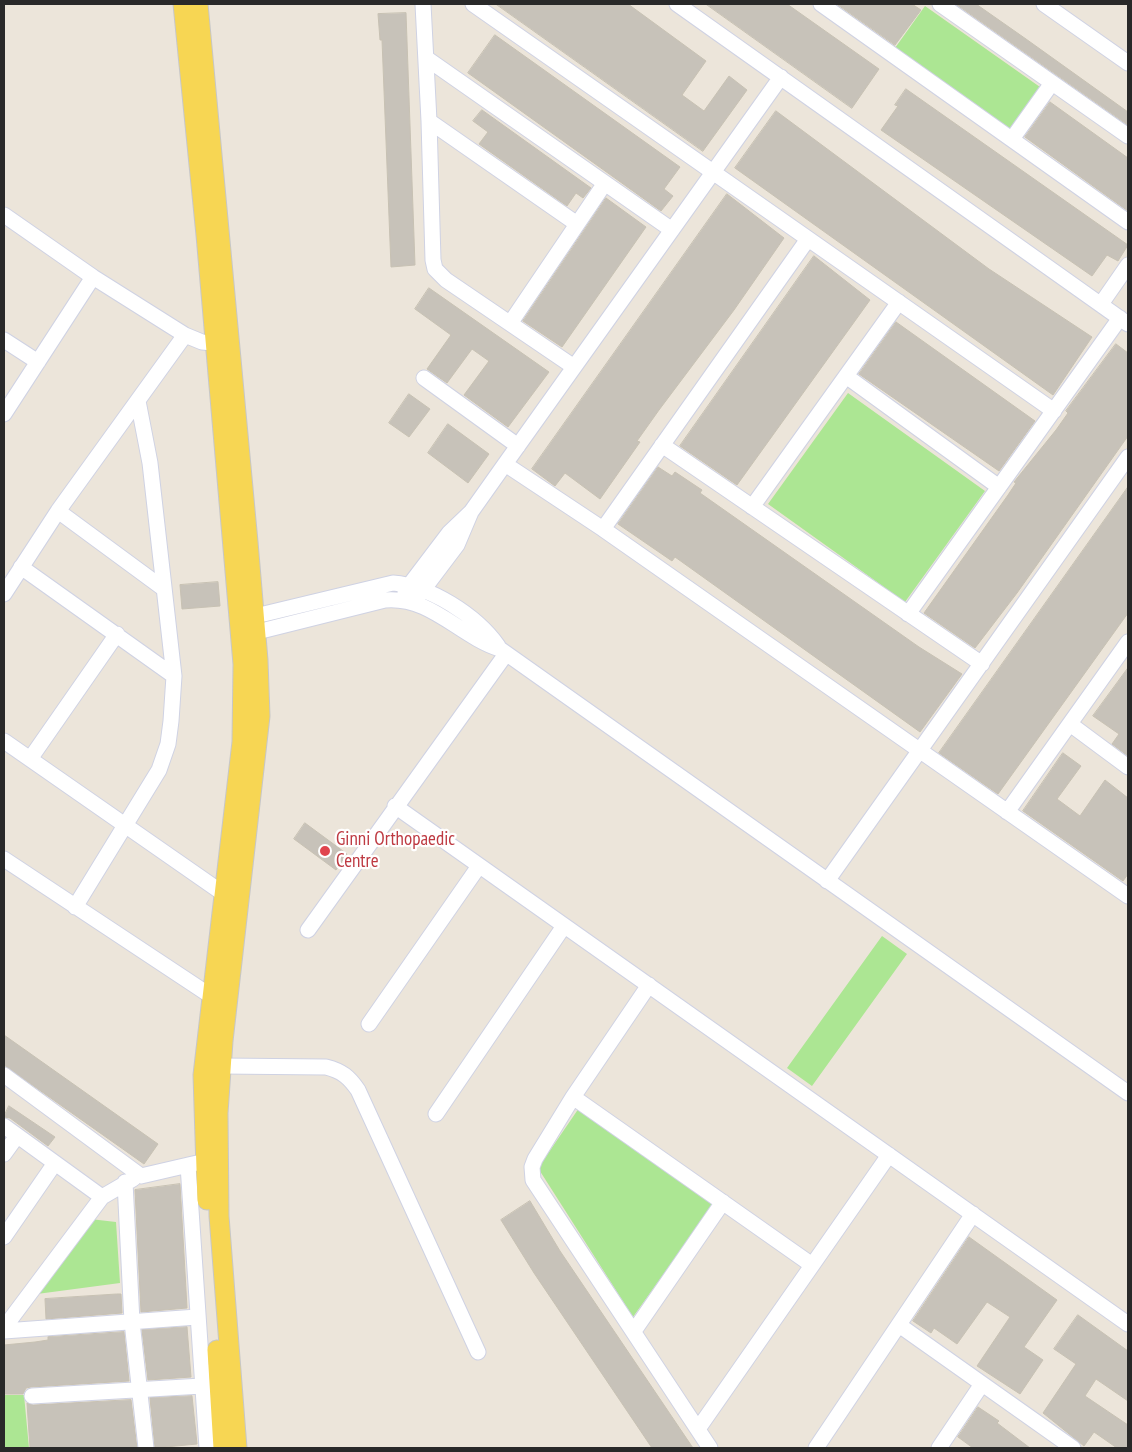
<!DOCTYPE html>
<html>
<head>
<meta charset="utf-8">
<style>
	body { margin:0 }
	#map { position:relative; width:1132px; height:1452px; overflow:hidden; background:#ece5da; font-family:"PT Sans Narrow",sans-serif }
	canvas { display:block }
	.frame { position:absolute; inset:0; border:5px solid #292929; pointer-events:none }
</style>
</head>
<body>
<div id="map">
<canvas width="1132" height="1452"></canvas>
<div class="frame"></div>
</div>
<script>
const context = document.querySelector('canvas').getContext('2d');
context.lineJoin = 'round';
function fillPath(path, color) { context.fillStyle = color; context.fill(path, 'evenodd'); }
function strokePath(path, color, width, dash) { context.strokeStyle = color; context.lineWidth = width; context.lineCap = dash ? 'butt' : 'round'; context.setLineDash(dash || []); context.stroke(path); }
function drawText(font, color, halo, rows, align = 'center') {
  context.font = font + ' "PT Sans Narrow",sans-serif'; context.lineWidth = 4.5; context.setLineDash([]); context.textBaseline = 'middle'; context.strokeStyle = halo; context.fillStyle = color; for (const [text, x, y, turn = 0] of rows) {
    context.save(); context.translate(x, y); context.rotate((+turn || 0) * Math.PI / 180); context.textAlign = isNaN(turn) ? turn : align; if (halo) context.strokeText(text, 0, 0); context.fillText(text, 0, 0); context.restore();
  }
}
const green = new Path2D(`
	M925 6 1040 87 1010 129 895 48Z
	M848 393 985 491 905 602 768 504Z
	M882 936 907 954 812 1086 787 1068Z
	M579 1108 714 1203 633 1317 538 1168Z
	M90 1219 116 1222 120 1283 37 1294Z
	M4 1395H24L29 1448H4Z`);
const building = new Path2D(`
	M496 4H628L706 61 682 95 704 111 729 76 747 90 703 151Z
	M706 4H787L879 69 852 108Z
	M837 4H912L921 10 895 45Z
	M956 4H976L1026 39 1128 112V125Z
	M406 13 415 265 391 267 382 40H380L378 14Z
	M495 35 680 167 664 189 673 196 661 211 468 73Z
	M906 89 1128 245 1118 261 1107 255 1092 276 881 130 898 106 895 105Z
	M1050 102 1128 158V211L1025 137Z
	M482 110 591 188 583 198 576 193 567 206 479 144 488 132 473 121Z
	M776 111 989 269 1092 337 1053 395 735 168Z
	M727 194 784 238 734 310 659 410 637 441 640 442 600 499 565 473 555 486 532 469Z
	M606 198 646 227 562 347 523 321Z
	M814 256 870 300 737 485 680 446Z
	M429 288 549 372 508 427 464 395 489 361 472 349 447 383 427 369 451 335 415 309Z
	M896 322 1035 421 999 471 859 374Z
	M1116 344 1128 353V436L1017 593 975 648 924 613 1008 495 1016 483 1014 482 1056 430 1068 413 1066 411Z
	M409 394 430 409 409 437 389 423Z
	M448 424 489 454 468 483 428 453Z
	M658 467 672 476 675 472 702 490 700 493 919 647 962 674 920 732 675 557 672 561 618 524Z
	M1128 487V613L998 794 939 753Z
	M218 582 220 606 182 609 180 585Z
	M1128 668V756L1112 744 1119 734 1093 716Z
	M1063 753 1081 766 1057 799 1080 816 1105 780 1128 798V874L1123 881 1023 811Z
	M305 823 347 854 336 870 294 839Z
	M4 1035 158 1144 144 1164 4 1065Z
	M9 1106 55 1137 48 1146 10 1118 4 1117Z
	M180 1184 187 1308 141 1312 135 1190Z
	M530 1201 560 1251 693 1448H652L534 1273 501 1220Z
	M969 1237 1057 1300 1024 1347 1043 1360 1020 1394 977 1366 1010 1317 987 1302 957 1344 934 1328 931 1333 913 1321Z
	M117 1294H121L122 1313 46 1319 45 1299Z
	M1078 1315 1128 1351V1401L1096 1379 1085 1396 1128 1425V1448H1117L1094 1432 1084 1446 1043 1413 1076 1364 1054 1349Z
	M187 1327 191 1377 148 1380 142 1330Z
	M124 1332 129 1381 31 1387 26 1388 23 1394H4V1345L35 1342 48 1340V1337Z
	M192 1396 197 1444 155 1448 150 1398Z
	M131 1400 137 1448H30L27 1403 33 1405Z
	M978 1407 999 1421 997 1423 1030 1448H973L958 1437Z`);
const minor = new Path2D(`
	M423 4 429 121 433 260 435 269 446 280 574 367
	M473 4 1054 411
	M677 4 1128 324
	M821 4 1128 222
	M940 4 1128 136
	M1044 4 1128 63
	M426 58 672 230
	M429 121 577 224
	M1012 139 1052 83
	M4 215 93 277 185 335 202 342 224 344
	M1101 304 1128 265
	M511 322 605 183
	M4 340 38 362
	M846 376 999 487
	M424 378 518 446
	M4 414 93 277
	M662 445 982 664
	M505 464 603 529 1128 896
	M752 507 899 302
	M58 511 164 589
	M603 529 808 239
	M21 567 174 676
	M405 591 449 533 471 512
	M4 594 58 511 185 335
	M414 602 457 545 471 512 505 464 781 77
	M908 614 1120 318
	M243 619 393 583C430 586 476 615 498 646
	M245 635 385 600C431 596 459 636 500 649L1128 1093
	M1070 724 1128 767
	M4 741 224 894
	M30 759 117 634
	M395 806 1128 1324
	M1007 812 1128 642
	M4 859 220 1002
	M827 881 1128 457
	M75 907 159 770 168 744 171 721 174 676 150 463 138 401
	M308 930 506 654
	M649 985 573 1097 535 1159 532 1167 533 1180 710 1448
	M369 1024 479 866
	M221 1066 326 1067C342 1071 349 1077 358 1090L478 1352
	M4 1075 141 1176 197 1163
	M573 1097 812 1265
	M436 1114 564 926
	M4 1126 102 1197
	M4 1154 17 1136
	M188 1165 207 1448
	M125 1182 132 1322 146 1448
	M4 1237 55 1163
	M899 1325 1073 1448
	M4 1328 102 1197 133 1179
	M4 1331 197 1317
	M634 1331 723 1202
	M32 1396 202 1386
	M698 1429 889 1155
	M816 1448 973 1214
	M939 1448 982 1384`);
const major = new Path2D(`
	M183 4 206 235 243 664 242 742 203 1075 207 1200
	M198 4 248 542 258 660 260 716 223 1041 218 1113 219 1216 237 1448
	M217 1350 223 1448`);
const markers = [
	[325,851,6,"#e0444e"]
];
const healthNames = [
	["Ginni Orthopaedic",336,840],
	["Centre",336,862]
];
fillPath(green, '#ace693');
fillPath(building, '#c7c2b9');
strokePath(building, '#c7c1b3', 1);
strokePath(minor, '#cfd2e3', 17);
strokePath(major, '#c7c7c7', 21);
strokePath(minor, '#fff', 15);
strokePath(major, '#f7d653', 19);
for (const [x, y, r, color] of markers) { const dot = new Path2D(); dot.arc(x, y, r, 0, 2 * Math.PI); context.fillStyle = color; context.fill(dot); strokePath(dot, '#fff', 2); }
drawText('19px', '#be3a42', '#fff', healthNames, 'left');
</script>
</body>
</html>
